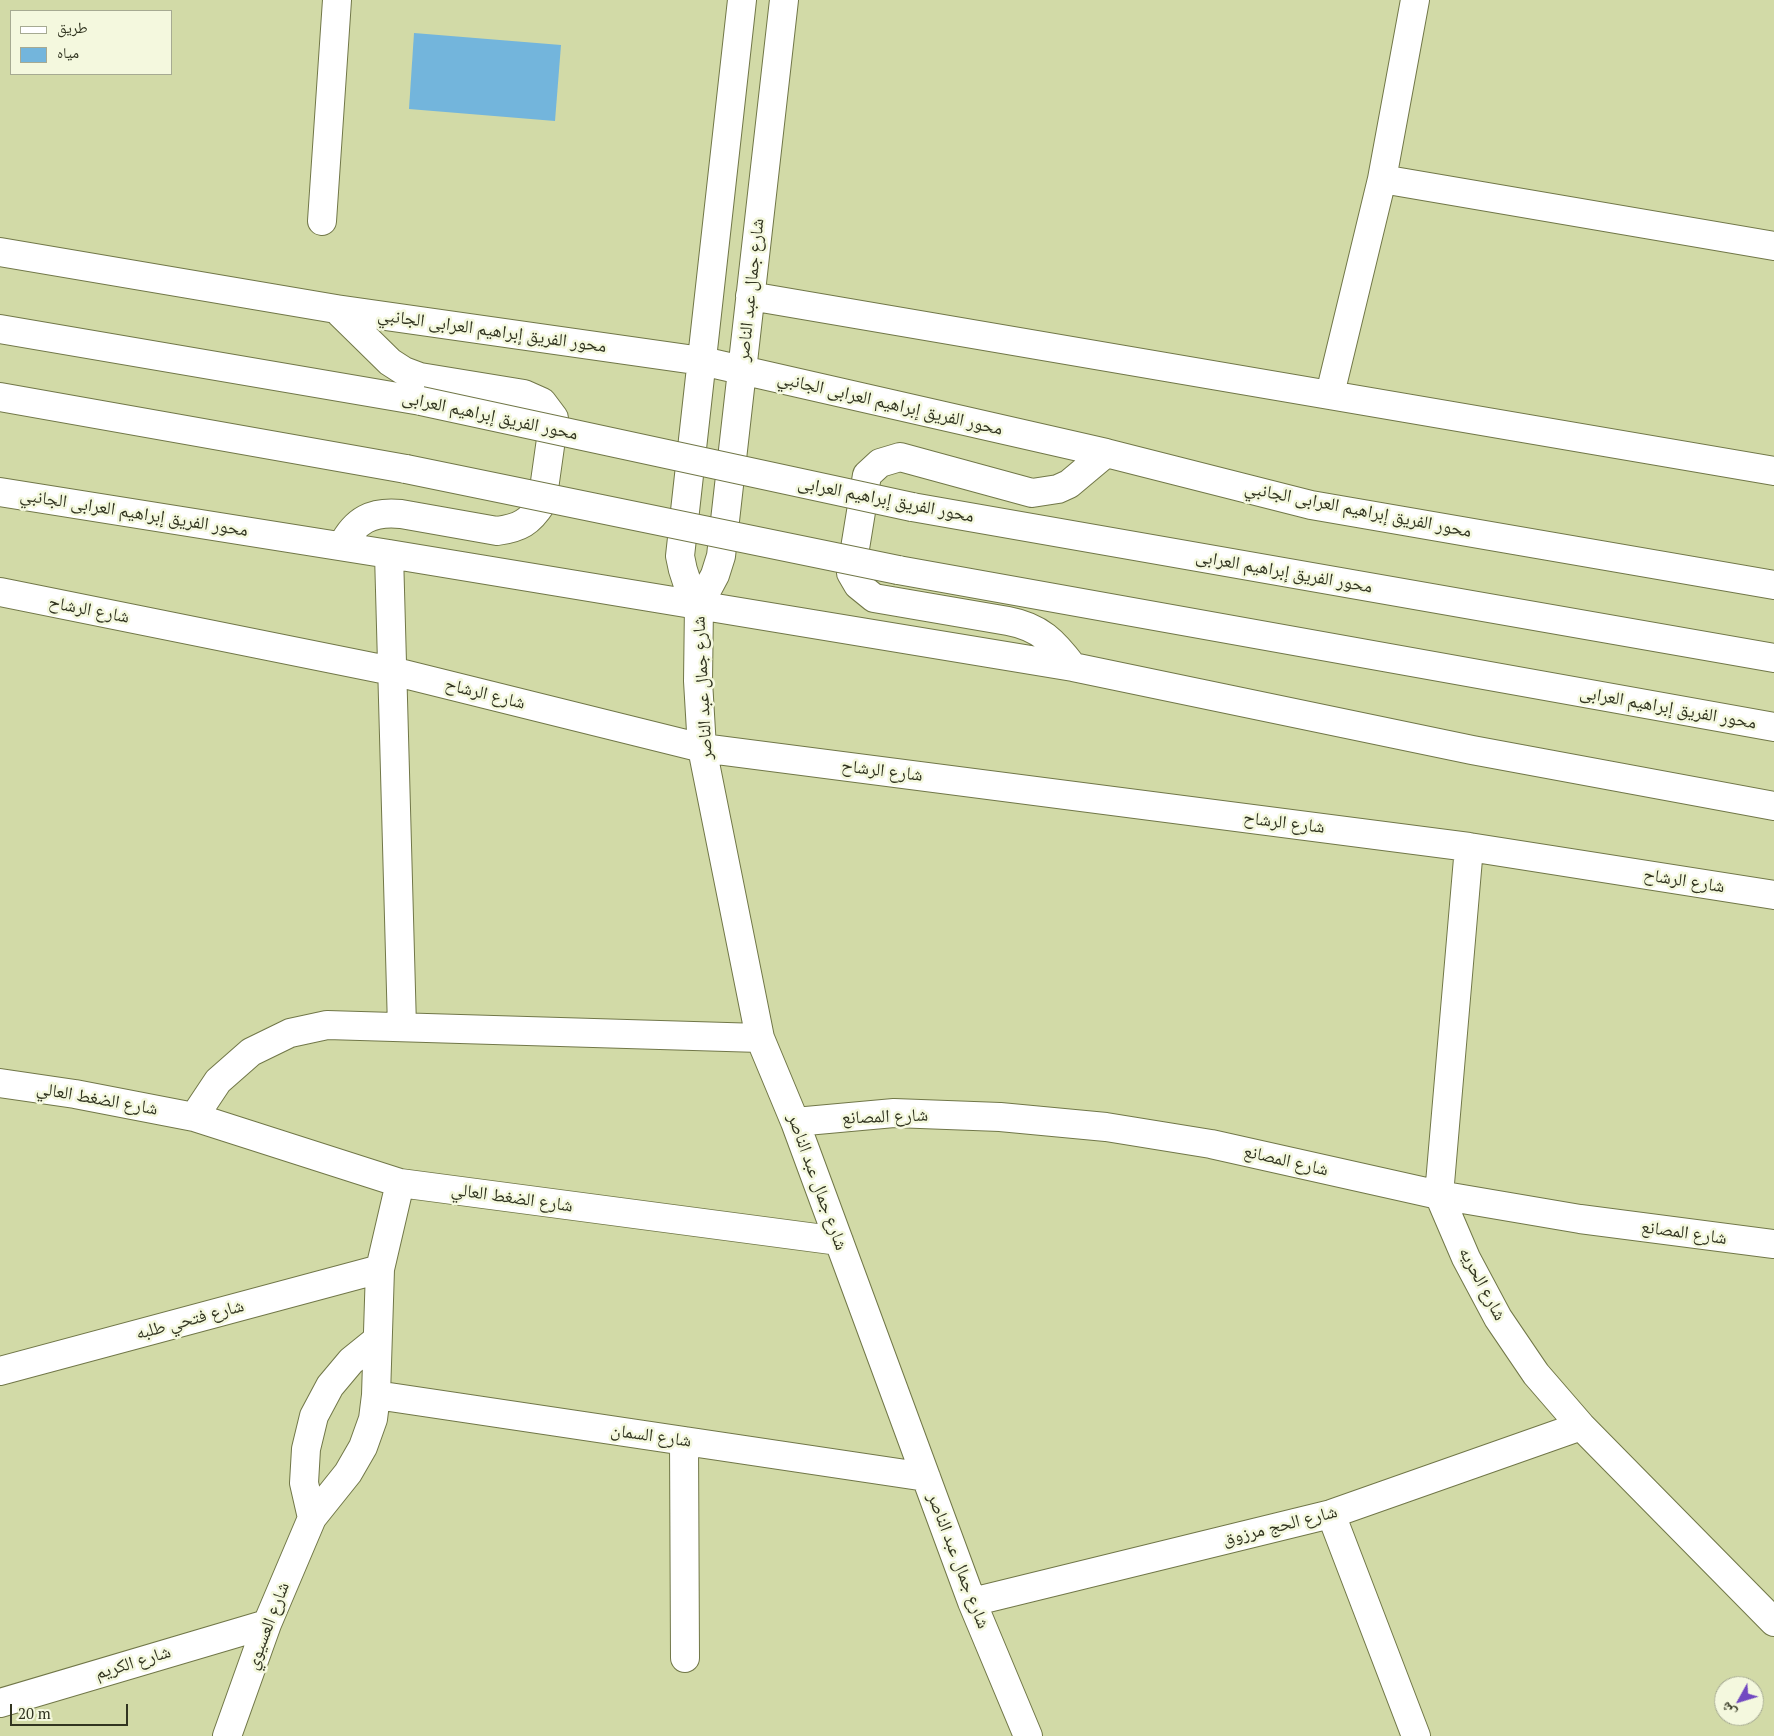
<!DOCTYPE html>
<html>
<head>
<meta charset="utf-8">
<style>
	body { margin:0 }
	#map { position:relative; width:1774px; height:1736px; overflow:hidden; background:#d2daa7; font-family:"PT Serif","Noto Naskh Arabic",serif }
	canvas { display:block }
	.legend { position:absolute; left:10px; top:10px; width:162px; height:65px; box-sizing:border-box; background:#f4f8de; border:1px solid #a6aa92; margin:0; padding:6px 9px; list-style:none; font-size:15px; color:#313420 }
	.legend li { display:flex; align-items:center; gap:10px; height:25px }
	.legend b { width:25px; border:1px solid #a6aa92 }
	.north { position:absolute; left:1714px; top:1676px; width:50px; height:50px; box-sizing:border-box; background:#f4f8de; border:1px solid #a6aa92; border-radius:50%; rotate:231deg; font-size:14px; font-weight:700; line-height:20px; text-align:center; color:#313420 }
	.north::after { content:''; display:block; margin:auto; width:18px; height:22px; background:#7249c1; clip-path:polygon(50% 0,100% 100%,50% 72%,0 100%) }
	.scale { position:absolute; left:10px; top:1704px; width:118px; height:22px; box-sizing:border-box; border:2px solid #313420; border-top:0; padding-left:6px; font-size:15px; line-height:18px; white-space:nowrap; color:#313420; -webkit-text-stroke:4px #f4f8de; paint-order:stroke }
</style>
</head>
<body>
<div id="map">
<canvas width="1774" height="1736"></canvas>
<ul class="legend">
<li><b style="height:6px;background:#fff"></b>طريق</li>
<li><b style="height:14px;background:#73b5dc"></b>مياه</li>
</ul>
<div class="north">ش</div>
<div class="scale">20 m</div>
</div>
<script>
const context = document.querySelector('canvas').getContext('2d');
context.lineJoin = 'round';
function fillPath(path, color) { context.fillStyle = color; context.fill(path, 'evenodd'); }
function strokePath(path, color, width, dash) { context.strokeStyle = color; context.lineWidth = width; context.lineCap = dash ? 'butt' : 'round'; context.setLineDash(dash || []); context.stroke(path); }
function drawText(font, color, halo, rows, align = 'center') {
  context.font = font + ' "PT Serif","Noto Naskh Arabic",serif'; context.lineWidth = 5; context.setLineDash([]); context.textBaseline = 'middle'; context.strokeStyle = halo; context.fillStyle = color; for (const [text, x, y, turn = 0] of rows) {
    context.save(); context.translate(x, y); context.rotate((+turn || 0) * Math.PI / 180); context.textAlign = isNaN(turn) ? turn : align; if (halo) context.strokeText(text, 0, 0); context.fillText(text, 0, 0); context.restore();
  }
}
const water = new Path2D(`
	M414 33 561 45 555 121 409 109Z`);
const minor = new Path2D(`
	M784 0 721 556 715 575 699 605 698 681 702 748 760 1038 795 1122 972 1602 1028 1736
	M1382 179 1774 246
	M322 221 337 0
	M0 252 336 309 702 361 1106 453 1311 505 1774 585
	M750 296 1774 471
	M336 309 390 362 404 371 420 377 524 394 542 402 554 418 542 503C530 522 520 528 497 531L401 514C372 511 355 520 342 546
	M1330 394 1382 179 1415 0
	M0 492 389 554 1073 667 1472 750 1774 806
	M389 554 402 1027
	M0 592 392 671 702 748 1469 847 1774 895
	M699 605C688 589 683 575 680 556L742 0
	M1073 667C1054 642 1040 627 1008 621L874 598 858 585 851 573 867 475 880 463 900 457 1032 493 1058 489 1069 484 1106 453
	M1469 847 1439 1195 1466 1258 1498 1318 1536 1374 1581 1426 1774 1622
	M0 1083 75 1094 194 1117 400 1183 839 1241
	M194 1117 218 1081 251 1052 290 1033 327 1025 760 1038
	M795 1122 894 1113 1000 1117 1106 1127 1211 1144 1439 1195 1580 1219 1774 1244
	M0 1371 380 1269
	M376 1395 926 1477
	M684 1441 685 1658
	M1331 1514 1416 1736
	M312 1518 304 1483 306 1449 314 1416 330 1386 351 1361 377 1340
	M972 1602 1331 1514 1581 1426
	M0 1703 267 1624
	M227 1736 267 1624 312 1518 348 1473 363 1447 373 1419 376 1395 380 1269 400 1183`);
const major = new Path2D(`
	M0 329 421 401
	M0 397 406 469
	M912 507 1774 658
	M898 570 1774 727`);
const majorBridge = new Path2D(`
	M421 401 912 507
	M406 469 898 570`);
const streetNames = [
	["شارع جمال عبد الناصر",751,290,-84],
	["محور الفريق إبراهيم العرابى الجانبي",492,331,8],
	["محور الفريق إبراهيم العرابى الجانبي",890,404,13],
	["محور الفريق إبراهيم العرابى",490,416,12],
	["محور الفريق إبراهيم العرابى",886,500,11],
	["محور الفريق إبراهيم العرابى الجانبي",1358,510,11],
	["محور الفريق إبراهيم العرابى الجانبي",134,513,9],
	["محور الفريق إبراهيم العرابى",1284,572,10],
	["شارع الرشاح",89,610,11],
	["شارع جمال عبد الناصر",703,688,-93],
	["شارع الرشاح",485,694,14],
	["محور الفريق إبراهيم العرابى",1668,708,10],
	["شارع الرشاح",882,771,7],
	["شارع الرشاح",1284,823,7],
	["شارع الرشاح",1684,881,9],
	["شارع الضغط العالي",97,1099,10],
	["شارع المصانع",885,1117,-2],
	["شارع المصانع",1286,1161,13],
	["شارع جمال عبد الناصر",817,1182,70],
	["شارع الضغط العالي",512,1198,8],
	["شارع المصانع",1684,1233,8],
	["شارع الحريه",1482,1284,62],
	["شارع فتحي طلبه",190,1320,-15],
	["شارع السمان",651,1436,8],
	["شارع الحج مرزوق",1280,1526,-14],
	["شارع جمال عبد الناصر",958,1561,69],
	["شارع العسيوي",268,1626,-69],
	["شارع الكريم",133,1663,-17]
];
fillPath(water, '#73b5dc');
strokePath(minor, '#717748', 30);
strokePath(major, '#717748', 30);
strokePath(minor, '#fff', 28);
strokePath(major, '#fff', 28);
strokePath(majorBridge, '#717748', 30, []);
strokePath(majorBridge, '#fff', 28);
drawText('18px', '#313420', '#f4f8de', streetNames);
</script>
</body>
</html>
